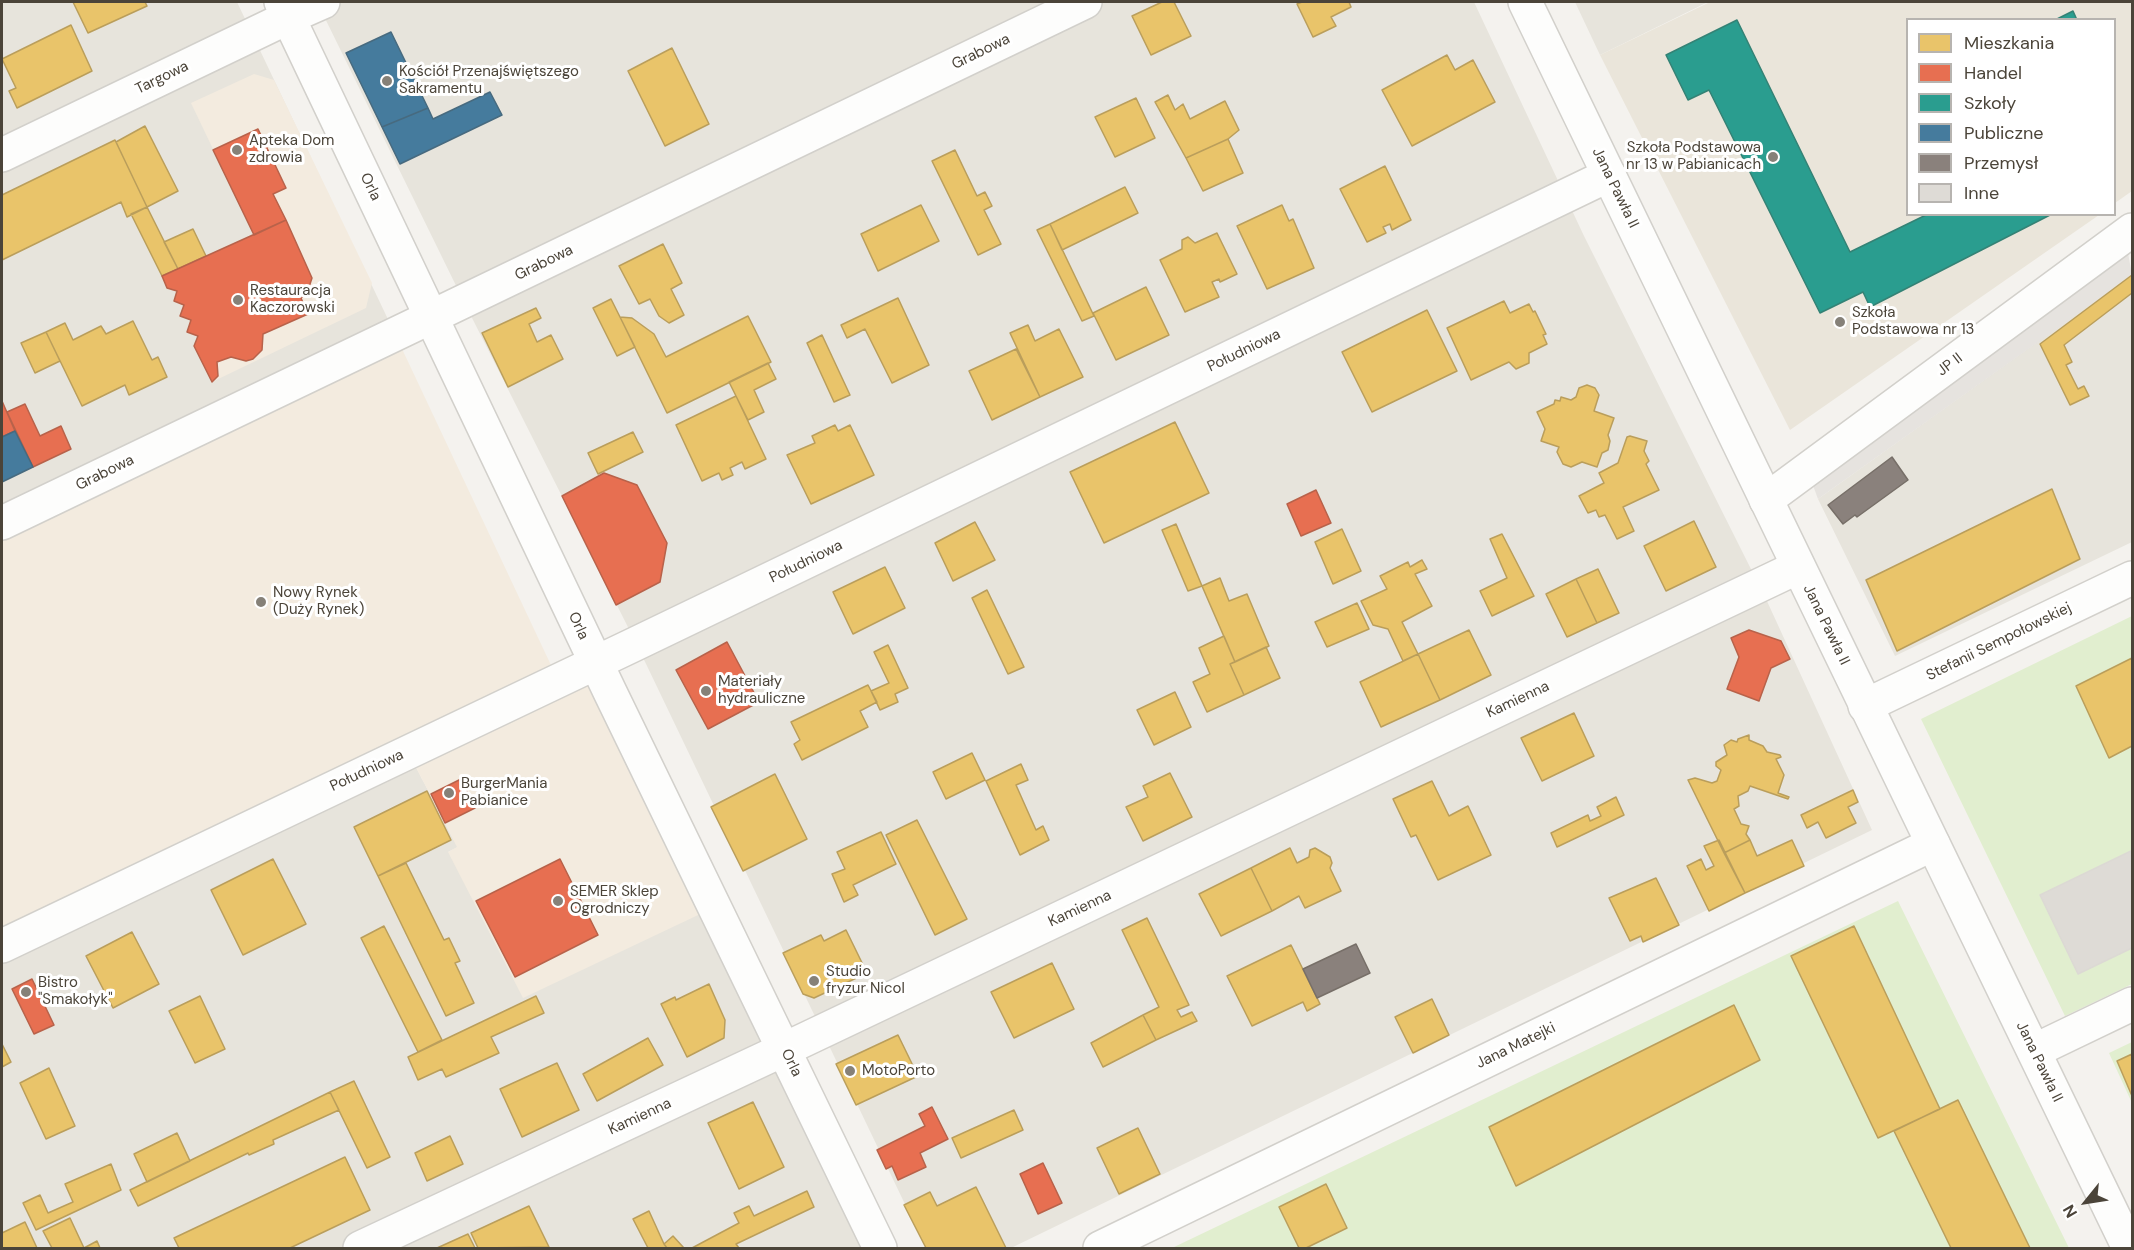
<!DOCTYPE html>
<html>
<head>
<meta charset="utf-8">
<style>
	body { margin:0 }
	#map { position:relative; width:2134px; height:1250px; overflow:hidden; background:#f4f2ee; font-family:"DM Sans",sans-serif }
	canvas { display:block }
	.frame { position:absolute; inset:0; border:3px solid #4b4439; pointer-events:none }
	.legend { position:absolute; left:1906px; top:18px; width:210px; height:198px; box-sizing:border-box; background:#fff; border:2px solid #b7b4b0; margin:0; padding:8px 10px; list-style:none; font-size:18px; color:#4b4439 }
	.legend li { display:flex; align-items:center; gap:12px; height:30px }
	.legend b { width:30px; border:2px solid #b7b4b0 }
	.north { position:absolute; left:2056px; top:1172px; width:60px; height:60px; -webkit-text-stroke:4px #fff; paint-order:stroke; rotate:240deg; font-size:16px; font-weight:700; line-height:24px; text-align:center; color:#4b4439 }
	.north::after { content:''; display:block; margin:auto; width:21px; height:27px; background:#4b4439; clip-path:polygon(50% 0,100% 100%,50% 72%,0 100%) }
</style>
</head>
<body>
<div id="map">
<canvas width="2134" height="1250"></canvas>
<div class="frame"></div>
<ul class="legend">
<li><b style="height:16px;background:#e9c46a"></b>Mieszkania</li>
<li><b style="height:16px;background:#e76f51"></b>Handel</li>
<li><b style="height:16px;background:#2a9d8f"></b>Szkoły</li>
<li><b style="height:16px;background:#457b9d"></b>Publiczne</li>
<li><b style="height:16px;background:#8a817c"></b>Przemysł</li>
<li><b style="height:16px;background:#dedbd6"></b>Inne</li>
</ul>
<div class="north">N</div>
</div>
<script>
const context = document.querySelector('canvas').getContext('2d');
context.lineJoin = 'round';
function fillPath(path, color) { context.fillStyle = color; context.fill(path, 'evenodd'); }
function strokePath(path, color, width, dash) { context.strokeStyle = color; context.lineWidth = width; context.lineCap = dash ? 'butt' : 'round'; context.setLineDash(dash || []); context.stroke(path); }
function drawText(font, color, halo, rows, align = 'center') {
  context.font = font + ' "DM Sans",sans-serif'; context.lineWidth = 6; context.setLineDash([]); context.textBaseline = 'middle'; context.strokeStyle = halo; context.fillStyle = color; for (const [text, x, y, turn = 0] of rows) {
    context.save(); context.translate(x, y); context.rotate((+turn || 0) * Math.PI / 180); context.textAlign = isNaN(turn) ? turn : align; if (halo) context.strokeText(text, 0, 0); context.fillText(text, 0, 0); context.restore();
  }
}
const residential = new Path2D(`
	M2 2H237L395 334 2 523Z
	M317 2H1474L1584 236 1766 599 1872 830 1011 1248H926L636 643 466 306Z
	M1575 2H1708L1600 55Z
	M2132 274V542L1895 656 1818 499Z
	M408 752 458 847 448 852 715 907 880 1248H2V946Z`);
const commercial = new Path2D(`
	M254 74 274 80 372 283 366 308 212 382 194 346 198 336 187 332 191 320 180 316 184 305 174 301 177 291 165 284 163 279 254 235 191 103Z
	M395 334 558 680 596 663 715 907 523 998 448 852 457 847 408 752 2 946V523Z`);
const education = new Path2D(`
	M1710 2H2132V191L2115 203 2114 20H1908V214L2099 215 1790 430 1600 55Z`);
const green = new Path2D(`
	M2132 616V984L2065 1016 1921 719Z
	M1898 901 2069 1248H1172Z
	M2132 1042V1103L2109 1053Z`);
const parking = new Path2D(`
	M2128 253 2132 275 1818 499 1811 480Z`);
const homes = new Path2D(`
	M73 2H145L147 6 88 33Z
	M1162 2H1174L1191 36 1151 55 1132 16Z
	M1302 2H1349L1351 7 1331 17 1336 26 1313 37 1297 4Z
	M71 25 92 71 17 108 9 91 16 88 2 59Z
	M672 48 709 124 665 146 628 71Z
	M1447 55 1455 70 1473 60 1495 102 1412 146 1382 90Z
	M1168 95 1175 110 1183 104 1190 119 1225 101 1239 130 1228 139 1186 158 1155 102Z
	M1136 98 1155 138 1115 157 1095 117Z
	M145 126 178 191 147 207 116 142Z
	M1228 139 1243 173 1203 191 1186 158Z
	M115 140 147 207 127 217 121 202 2 260V195Z
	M955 150 977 196 985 192 992 206 984 210 1001 244 978 255 932 161Z
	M1385 166 1411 220 1392 230 1390 224 1383 227 1386 233 1367 242 1340 189Z
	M1125 187 1138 213 1062 250 1050 224Z
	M921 205 939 241 878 271 861 234Z
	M1282 205 1289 221 1293 219 1314 268 1267 289 1237 226Z
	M147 207 178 269 162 276 131 214Z
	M1050 224 1094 316 1082 321 1037 230Z
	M193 229 206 256 178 269 164 242Z
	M1217 233 1237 274 1220 282 1219 279 1212 282 1219 297 1185 312 1160 260 1182 249V240L1188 237 1195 243Z
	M663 244 682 283 671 289 684 315 669 323 659 316 650 299 639 304 619 266Z
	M2132 275V293L2064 345 2072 362 2066 365 2078 389 2084 386 2089 396 2070 405 2040 344Z
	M1146 287 1169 335 1116 360 1093 313Z
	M898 298 929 365 892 383 865 329 847 338 841 325Z
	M611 299 635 347 617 356 593 308Z
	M1504 301 1510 313 1529 304 1533 312 1535 311 1546 334 1543 335 1547 344 1529 353V363L1516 369 1509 362 1471 380 1447 328Z
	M536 308 541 318 529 324 537 342 551 335 563 359 508 387 482 333Z
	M1427 310 1457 371 1372 412 1342 352Z
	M748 316 771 362 667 413 620 317 632 318 654 334 666 357Z
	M133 321 152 360 158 357 167 377 129 395 125 385 82 406 46 332 65 323 73 340 101 326 106 334Z
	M1028 325 1035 341 1059 329 1083 377 1040 397 1010 333Z
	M46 332 60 361 35 373 21 343Z
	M822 335 850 395 834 402 807 343Z
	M1016 349 1040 397 992 420 969 371Z
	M768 363 776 379 754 390 764 412 748 420 729 382Z
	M1587 385 1595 388 1599 395 1594 411 1614 418 1608 435 1610 441 1608 450 1602 453 1597 467 1582 462 1571 467 1563 464 1557 452 1559 447 1541 441 1545 429 1537 412 1554 404 1555 400 1560 401 1561 397 1571 400 1576 397 1579 388Z
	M736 396 766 459 745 469 742 462 730 468 733 475 722 480 719 473 702 481 676 425Z
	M1175 422 1209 493 1104 543 1070 472Z
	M835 425 838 431 850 425 874 475 811 504 787 455 815 443 812 436Z
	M633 432 643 452 598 474 588 453Z
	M1630 436 1647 441 1644 451 1649 461 1646 464 1659 490 1623 507 1634 531 1617 539 1605 515 1599 517 1596 510 1588 513 1579 496 1604 483 1599 473 1618 463 1627 437Z
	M2052 489 2080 559 1897 651 1866 580Z
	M1694 521 1716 567 1666 591 1644 546Z
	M975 522 995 560 953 581 935 543Z
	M1176 524 1202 586 1188 591 1162 530Z
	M1342 529 1361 571 1333 584 1315 542Z
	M1502 534 1534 596 1492 616 1480 591 1507 578 1490 539Z
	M1422 560 1427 569 1415 574 1432 606 1402 622 1418 654 1403 661 1388 629 1373 625 1361 601 1387 589 1380 576 1408 562 1410 567Z
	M885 567 905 608 853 634 833 592Z
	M1598 569 1619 613 1597 623 1576 579Z
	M1220 578 1229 601 1247 594 1269 646 1235 662 1202 586Z
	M1576 579 1597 623 1567 637 1546 594Z
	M987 590 1024 667 1008 674 972 598Z
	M1357 603 1369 629 1327 647 1315 622Z
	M1469 630 1491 675 1440 700 1418 654Z
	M1224 636 1235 662 1230 664 1244 695 1207 712 1193 682 1210 674 1199 648Z
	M888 645 908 688 895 694 898 702 880 710 871 691 889 683 874 652Z
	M1266 647 1280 678 1244 695 1230 664Z
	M1418 654 1440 700 1381 727 1360 682Z
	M2132 658V746L2109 758 2076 686Z
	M868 685 877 702 860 711 868 727 802 760 794 744 800 740 791 722Z
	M1175 692 1191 727 1154 745 1137 710Z
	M1574 713 1594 756 1542 781 1521 738Z
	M1749 735V740L1763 746 1767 752 1780 755 1781 757 1776 759 1784 775 1778 793 1789 797 1788 799 1750 786 1748 791 1738 796 1739 806 1734 809 1741 824 1749 826 1746 834 1750 840 1724 853 1688 780 1695 778 1712 783 1717 781 1721 770 1716 766V762L1727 755 1724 745 1731 740 1737 742 1738 739Z
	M972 753 985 780 946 799 933 772Z
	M1021 764 1028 780 1016 785 1036 830 1043 826 1049 840 1020 855 986 781Z
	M1170 773 1192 817 1143 841 1126 807 1148 797 1143 786Z
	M775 774 807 839 743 871 711 807Z
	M1432 781 1449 816 1468 806 1491 855 1438 880 1416 835 1411 837 1393 799Z
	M1853 790 1858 802 1848 807 1856 823 1826 838 1818 822 1807 828 1801 815Z
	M427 791 451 840 378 876 354 827Z
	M1616 797 1624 815 1557 847 1551 833 1588 815 1590 821 1601 816 1597 807Z
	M917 820 967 919 935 935 886 835Z
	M881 832 896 864 853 885 858 895 844 902 832 874 845 869 837 852Z
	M1719 840 1745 893 1709 911 1687 866 1701 859 1706 870 1714 866 1704 846Z
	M1750 840 1757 856 1792 840 1804 866 1745 893 1724 853Z
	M1290 848 1297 863 1309 857 1310 850 1315 848 1330 857 1332 863 1330 868 1341 891 1305 908 1299 896 1272 911 1251 868Z
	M273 859 306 924 243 955 211 890Z
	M406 863 444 940 449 938 460 961 455 963 474 1003 446 1016 378 876Z
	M1251 868 1272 911 1221 936 1199 894Z
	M1656 878 1679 925 1643 942 1641 936 1630 941 1609 898Z
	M1147 918 1189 1005 1177 1010 1181 1017 1192 1012 1197 1021 1156 1040 1143 1015 1159 1007 1122 930Z
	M384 926 442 1040 418 1052 361 938Z
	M1854 926 1940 1109 1878 1138 1791 956Z
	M846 930 867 973 814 998 803 994 783 953 821 935 824 941Z
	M132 932 159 984 113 1008 86 956Z
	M1291 945 1320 1004 1307 1011 1303 1002 1252 1026 1227 976Z
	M1052 963 1074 1009 1014 1038 991 992Z
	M709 984 725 1020 724 1038 687 1057 661 1004 675 997 676 1000Z
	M200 996 225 1049 195 1063 169 1011Z
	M536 996 544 1013 491 1037 499 1053 446 1077 442 1069 418 1080 408 1057Z
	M1432 999 1449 1035 1413 1053 1395 1017Z
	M1734 1005 1760 1060 1516 1186 1489 1127Z
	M1143 1015 1156 1040 1103 1067 1091 1043Z
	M898 1035 918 1076 856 1105 836 1064Z
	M648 1038 663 1065 597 1101 583 1074Z
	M2 1044 11 1062 2 1067Z
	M2132 1054V1096L2117 1061Z
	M557 1063 579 1110 522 1137 500 1089Z
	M49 1068 75 1126 46 1139 20 1083Z
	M354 1081 390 1157 367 1168 330 1092Z
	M330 1092 339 1110 273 1140 274 1144 249 1155 248 1153 138 1206 130 1190Z
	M1958 1100 2030 1248H1951L1894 1131Z
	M753 1102 784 1167 739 1189 708 1123Z
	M1014 1110 1023 1130 961 1158 952 1138Z
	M1138 1128 1160 1174 1119 1194 1097 1148Z
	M177 1133 190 1161 147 1182 134 1154Z
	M450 1136 463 1164 427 1181 415 1153Z
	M345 1157 370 1210 290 1248H179L174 1238Z
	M111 1164 121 1190 36 1230 23 1203 40 1195 48 1213 73 1202 65 1184Z
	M1326 1184 1347 1228 1306 1248H1299L1279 1207Z
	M976 1187 1006 1248H926L904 1205 930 1192 937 1206Z
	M807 1191 814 1207 736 1244 739 1248H692L739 1223 734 1213 749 1206 754 1216Z
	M529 1206 549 1247 478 1248 471 1233Z
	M649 1211 664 1244 667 1248H648L633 1219Z
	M70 1218 84 1248 97 1241 100 1248H52L43 1231Z
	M25 1222 37 1248H2V1233Z
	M468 1234 475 1248H437Z
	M673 1236 684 1248H667L664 1244Z`);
const shops = new Path2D(`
	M258 129 286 188 273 194 286 220 254 235 213 150Z
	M286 220 312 278 307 293 301 298 308 314 263 334 262 350 253 359 246 361 231 357 217 362 218 376 212 382 194 346 198 336 187 332 191 320 180 316 184 305 174 301 177 291 167 288 162 276Z
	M2 401 15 431 2 437Z
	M25 404 40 436 61 426 71 449 33 467 7 412Z
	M604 473 637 485 667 543 660 582 616 605 562 496Z
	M1316 490 1331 523 1301 536 1287 504Z
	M1749 630 1781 641 1790 659 1771 668 1759 701 1727 689 1739 657 1731 638Z
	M727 642 759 702 708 729 676 670Z
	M461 779 475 808 445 823 431 794Z
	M560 859 598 935 515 977 476 901Z
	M32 979 54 1025 34 1034 12 989Z
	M932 1107 948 1139 920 1153 926 1167 898 1180 892 1166 886 1169 877 1150 925 1126 919 1114Z
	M1043 1163 1062 1203 1038 1214 1020 1174Z`);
const schools = new Path2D(`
	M2073 11 2077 20H2055Z
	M1737 20 1850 252 1928 214H2052L1870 307 1863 292 1820 313 1709 90 1688 100 1666 55Z`);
const public = new Path2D(`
	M391 32 428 108 382 127 346 53Z
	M490 92 502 115 400 164 382 127 428 108 433 119Z
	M15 431 33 467 2 482V437Z`);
const industry = new Path2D(`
	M1892 457 1908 480 1857 517 1855 515 1843 524 1828 505Z
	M1356 944 1370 973 1317 998 1303 969Z`);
const building = new Path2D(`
	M2131 851 2132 948 2078 974 2040 895Z`);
const minor = new Path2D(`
	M2 155 289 17
	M1766 500 2132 230
	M2 523 431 317
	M1865 706 2132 578
	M2 946 631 646 1609 175
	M2034 1051 2132 1004
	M360 1248 804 1040 1798 567
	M1100 1248 1933 844`);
const tertiary = new Path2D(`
	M281 2 610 692 880 1248
	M1525 2 2129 1248
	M289 17 323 2
	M431 317 1085 2`);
const markers = [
	[387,81,6,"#868178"],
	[237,150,6,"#868178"],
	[1773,157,6,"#868178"],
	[238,300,6,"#868178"],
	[1840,322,6,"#868178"],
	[261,602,6,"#868178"],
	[706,691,6,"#868178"],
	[449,793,6,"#868178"],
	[558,901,6,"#868178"],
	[814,981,6,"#868178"],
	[26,992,6,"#868178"],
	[850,1071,6,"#868178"]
];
const streetNames = [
	["Grabowa",981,52,-26],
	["Targowa",162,78,-26],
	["Orla",370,187,64],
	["Jana Pawła II",1615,188,64],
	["Grabowa",544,263,-26],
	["Południowa",1244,351,-26],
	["JP II",1950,365,-37],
	["Grabowa",105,473,-26],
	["Południowa",806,562,-26],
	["Jana Pawła II",1826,625,64],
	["Orla",578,626,65],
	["Stefanii Sempołowskiej",1999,642,-26],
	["Kamienna",1518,700,-25],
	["Południowa",367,771,-25],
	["Kamienna",1080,909,-25],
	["Jana Matejki",1516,1046,-26],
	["Jana Pawła II",2039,1062,64],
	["Orla",791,1063,64],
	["Kamienna",640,1117,-25]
];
const poiNames = [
	["Kościół Przenajświętszego",399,72],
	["Sakramentu",399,89],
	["Apteka Dom",249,141],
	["zdrowia",249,158],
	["Szkoła Podstawowa",1761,148,"right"],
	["nr 13 w Pabianicach",1761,165,"right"],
	["Restauracja",250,291],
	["Kaczorowski",250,308],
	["Szkoła",1852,313],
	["Podstawowa nr 13",1852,330],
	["Nowy Rynek",273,593],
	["(Duży Rynek)",273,610],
	["Materiały",718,682],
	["hydrauliczne",718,699],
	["BurgerMania",461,784],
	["Pabianice",461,801],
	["SEMER Sklep",570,892],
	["Ogrodniczy",570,909],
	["Studio",826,972],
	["fryzur Nicol",826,989],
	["Bistro",38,983],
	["\"Smakołyk\"",38,1000],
	["MotoPorto",862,1071]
];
fillPath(residential, '#e7e4dc');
fillPath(commercial, '#f3ebdf');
fillPath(education, '#eae5da');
fillPath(green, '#e1eecf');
fillPath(parking, '#e6e3df');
fillPath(homes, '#e9c46a');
strokePath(homes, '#ba9e5b', 1.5);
fillPath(shops, '#e76f51');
strokePath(shops, '#b8624a', 1.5);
fillPath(schools, '#2a9d8f');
strokePath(schools, '#348275', 1.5);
fillPath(public, '#457b9d');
strokePath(public, '#476a7f', 1.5);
fillPath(industry, '#8a817c');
strokePath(industry, '#776f68', 1.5);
fillPath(building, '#dedbd6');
strokePath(building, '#dcd9d4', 1.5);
strokePath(minor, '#d2d0cb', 36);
strokePath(tertiary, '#d2d0cb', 36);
strokePath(minor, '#fdfdfc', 33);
strokePath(tertiary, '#fdfdfc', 33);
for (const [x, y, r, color] of markers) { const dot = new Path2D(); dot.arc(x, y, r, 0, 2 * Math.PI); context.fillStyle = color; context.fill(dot); strokePath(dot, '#fff', 2); }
drawText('15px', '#4b4439', '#fff', streetNames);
drawText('15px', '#4b4439', '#fff', poiNames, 'left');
</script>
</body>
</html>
